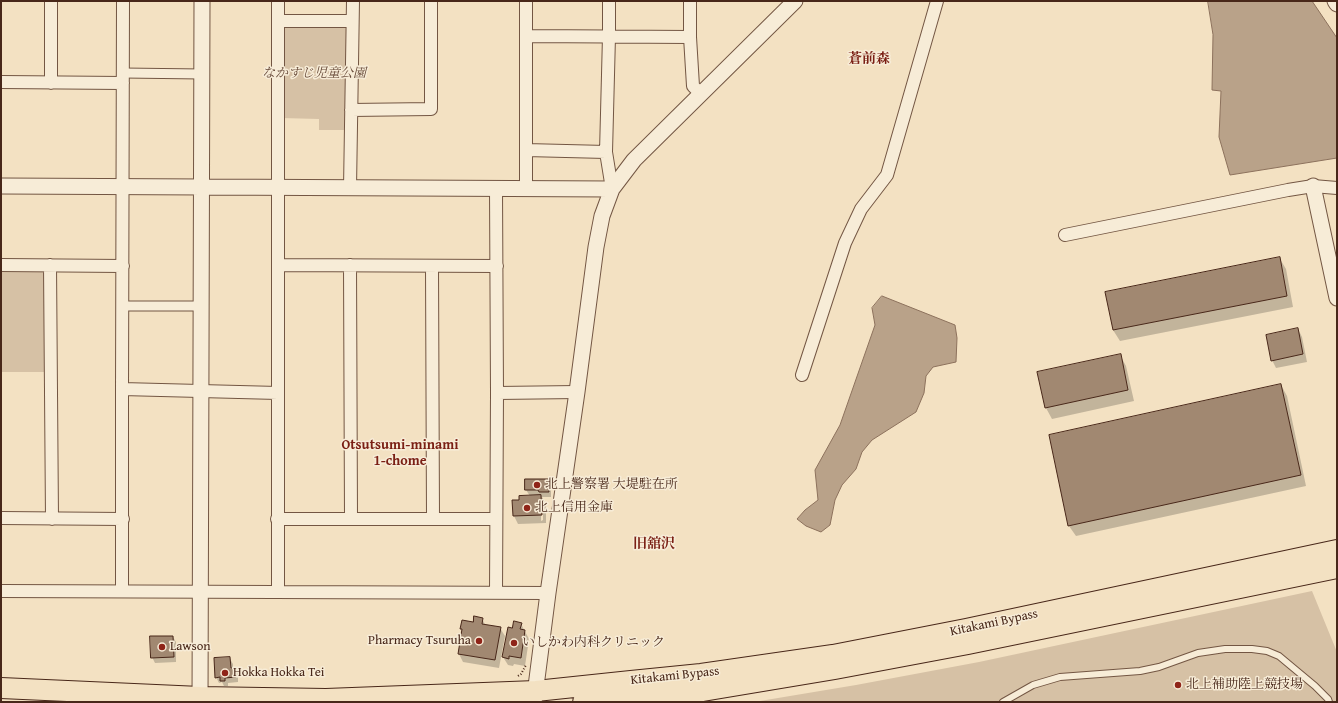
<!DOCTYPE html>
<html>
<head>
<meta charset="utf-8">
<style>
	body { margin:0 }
	#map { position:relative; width:1338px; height:703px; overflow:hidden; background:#f3e1c2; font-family:"Gentium Book Plus",serif }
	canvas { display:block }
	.frame { position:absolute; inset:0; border:2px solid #482719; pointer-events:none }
</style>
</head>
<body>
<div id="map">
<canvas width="1338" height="703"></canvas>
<div class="frame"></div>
</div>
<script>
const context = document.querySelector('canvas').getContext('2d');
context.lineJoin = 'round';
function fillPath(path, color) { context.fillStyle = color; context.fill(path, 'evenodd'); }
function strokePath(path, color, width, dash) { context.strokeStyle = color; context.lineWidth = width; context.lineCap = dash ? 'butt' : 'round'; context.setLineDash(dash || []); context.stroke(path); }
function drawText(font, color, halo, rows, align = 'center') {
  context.font = font + ' "Gentium Book Plus","Noto Serif JP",serif'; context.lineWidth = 3; context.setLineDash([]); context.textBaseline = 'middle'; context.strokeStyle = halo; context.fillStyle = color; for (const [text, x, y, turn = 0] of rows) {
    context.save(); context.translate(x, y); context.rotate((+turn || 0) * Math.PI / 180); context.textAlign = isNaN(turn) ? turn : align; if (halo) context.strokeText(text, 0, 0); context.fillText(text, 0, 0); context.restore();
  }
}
const green = new Path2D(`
	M288 25H343L347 29 346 130H319V119L281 118 282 30Z
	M1 269H41L45 274V372H1Z
	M1312 591 1337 652V702H754L856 685 979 662Z`);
const water = new Path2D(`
	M1208 1H1312L1337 38V158L1230 175 1219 137 1221 91 1212 90 1213 35Z
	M882 296 955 325 957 338 956 362 933 367 926 376 924 393 916 412 872 440 862 452 856 469 842 485 835 500 830 525 821 532 806 526 797 519 805 510 818 500 815 470 840 425 875 325 872 308Z`);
const shadow = new Path2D(`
	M1280 259 1286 269 1293 307 1120 341 1113 330Z
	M1298 329 1302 337 1307 362 1276 368 1272 360Z
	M1120 355 1126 366 1134 401 1052 419 1046 408Z
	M1281 385 1287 396 1306 486 1076 536 1069 526Z
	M548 480 551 485V497H542L546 504V523L518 524 514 516 520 501 530 496 526 490ZM541 503H543V520L541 521Z
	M482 619 486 626 500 628 505 636 499 668 463 662 459 654 463 631 461 628Z
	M521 624 529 639 525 666 514 664 513 666 508 665 503 657 513 629Z
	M173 637 176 642V662L155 663 152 657Z
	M230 659 233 664V669H235L238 674V682L228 683V686H224L222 682 219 683 216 677Z`);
const building = new Path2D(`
	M1280 257 1287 296 1113 330 1105 292Z
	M1298 328 1303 354 1271 361 1266 335Z
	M1121 354 1128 390 1045 408 1037 372Z
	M1281 384 1301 475 1068 526 1049 435Z
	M525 479H548L549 492H539L538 490H525Z
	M541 495 542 515 513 516 512 500H519V496Z
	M474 616 483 618 482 624 501 627 495 660 458 654 462 629H460L462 620 473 622Z
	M514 621 522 623 520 629 525 630 521 658 509 656V659L502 657 508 627 512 628Z
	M150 636H173L174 657 151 658Z
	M230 657 231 668H235L236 677 225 678V681H220V677L215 678 214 658Z`);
const path = new Path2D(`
	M518 676 521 674 526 665`);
const service = new Path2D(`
	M1003 702 1033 685 1060 677 1140 671 1159 667 1198 653 1225 649H1252L1267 651 1279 656 1315 686 1328 699 1329 702`);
const pedestrian = new Path2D(`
	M123 73 202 74
	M123 306H201`);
const minor = new Path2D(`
	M526 1V189
	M609 1V36L606 152 612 189
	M690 1V37L693 86 701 94
	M278 21H352
	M526 36 690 37
	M1 82 123 83
	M51 83V1
	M351 110 431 109V1
	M526 150 606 152
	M350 188 353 1
	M496 189 497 393 496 592
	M1065 235 1288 190 1313 186 1337 188
	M1 265 123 266
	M50 265 52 519
	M278 265 497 266
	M350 265 351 519
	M432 266 433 519
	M802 375 845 243 861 209 887 175 937 1
	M122 389 278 393
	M497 393 577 392
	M1 518 123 519
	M277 519H496
	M1 591 548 593
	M122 591V389L123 1
	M278 591V1`);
const tertiary = new Path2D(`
	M1335 1 1337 4
	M1 186 612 189
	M1313 186 1337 298
	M200 702 202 1
	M534 702 548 593 577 392 596 247 602 216 612 189 634 160 795 1`);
const trunk = new Path2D(`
	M1 688 200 697 326 699 536 691 631 681 701 674 833 655 966 629 1337 550
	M583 702 703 691 835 669 968 644 1337 568`);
const markers = [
	[537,485,4,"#8f2418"],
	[527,508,4,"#8f2418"],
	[479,641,4,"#8f2418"],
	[514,643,4,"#8f2418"],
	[162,647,4,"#8f2418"],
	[225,673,4,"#8f2418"],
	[1178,685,4,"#8f2418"]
];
const parkNames = [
	["なかすじ児童公園",314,74]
];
const poiNames = [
	["北上警察署 大堤駐在所",545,485],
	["北上信用金庫",535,508],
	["Pharmacy Tsuruha",471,641,"right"],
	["いしかわ内科クリニック",522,643],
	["Lawson",170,647],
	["Hokka Hokka Tei",233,673],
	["北上補助陸上競技場",1186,685]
];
const streetNames = [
	["Kitakami Bypass",994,623,-12],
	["Kitakami Bypass",675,676,-6]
];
const neighbourhoodNames = [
	["蒼前森",869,59],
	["Otsutsumi-minami",400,445],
	["1-chome",400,461],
	["旧舘沢",654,544]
];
fillPath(green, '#d6c1a5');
fillPath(water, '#b9a289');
strokePath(water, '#8c715c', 1);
fillPath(shadow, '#0003');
fillPath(building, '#a18871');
strokePath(building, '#482719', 1);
strokePath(service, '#735643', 8);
strokePath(pedestrian, '#735643', 11);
strokePath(minor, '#735643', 14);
strokePath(tertiary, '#735643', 17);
strokePath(trunk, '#482719', 22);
strokePath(path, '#482719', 2, [1, 2]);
strokePath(service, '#f7ecd7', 6);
strokePath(pedestrian, '#f7ecd7', 9);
strokePath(minor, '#f7ecd7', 12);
strokePath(tertiary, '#f7ecd7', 15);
strokePath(trunk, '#f3e1c2', 20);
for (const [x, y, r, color] of markers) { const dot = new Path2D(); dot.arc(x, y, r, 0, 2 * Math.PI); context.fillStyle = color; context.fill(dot); strokePath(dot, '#f7ecd7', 1.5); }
drawText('italic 13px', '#644635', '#f7ecd7', parkNames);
drawText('13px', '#482719', '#f7ecd7', poiNames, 'left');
drawText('13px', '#482719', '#f7ecd7', streetNames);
drawText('bold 14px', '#7a1f14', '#f7ecd7', neighbourhoodNames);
</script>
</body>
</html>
